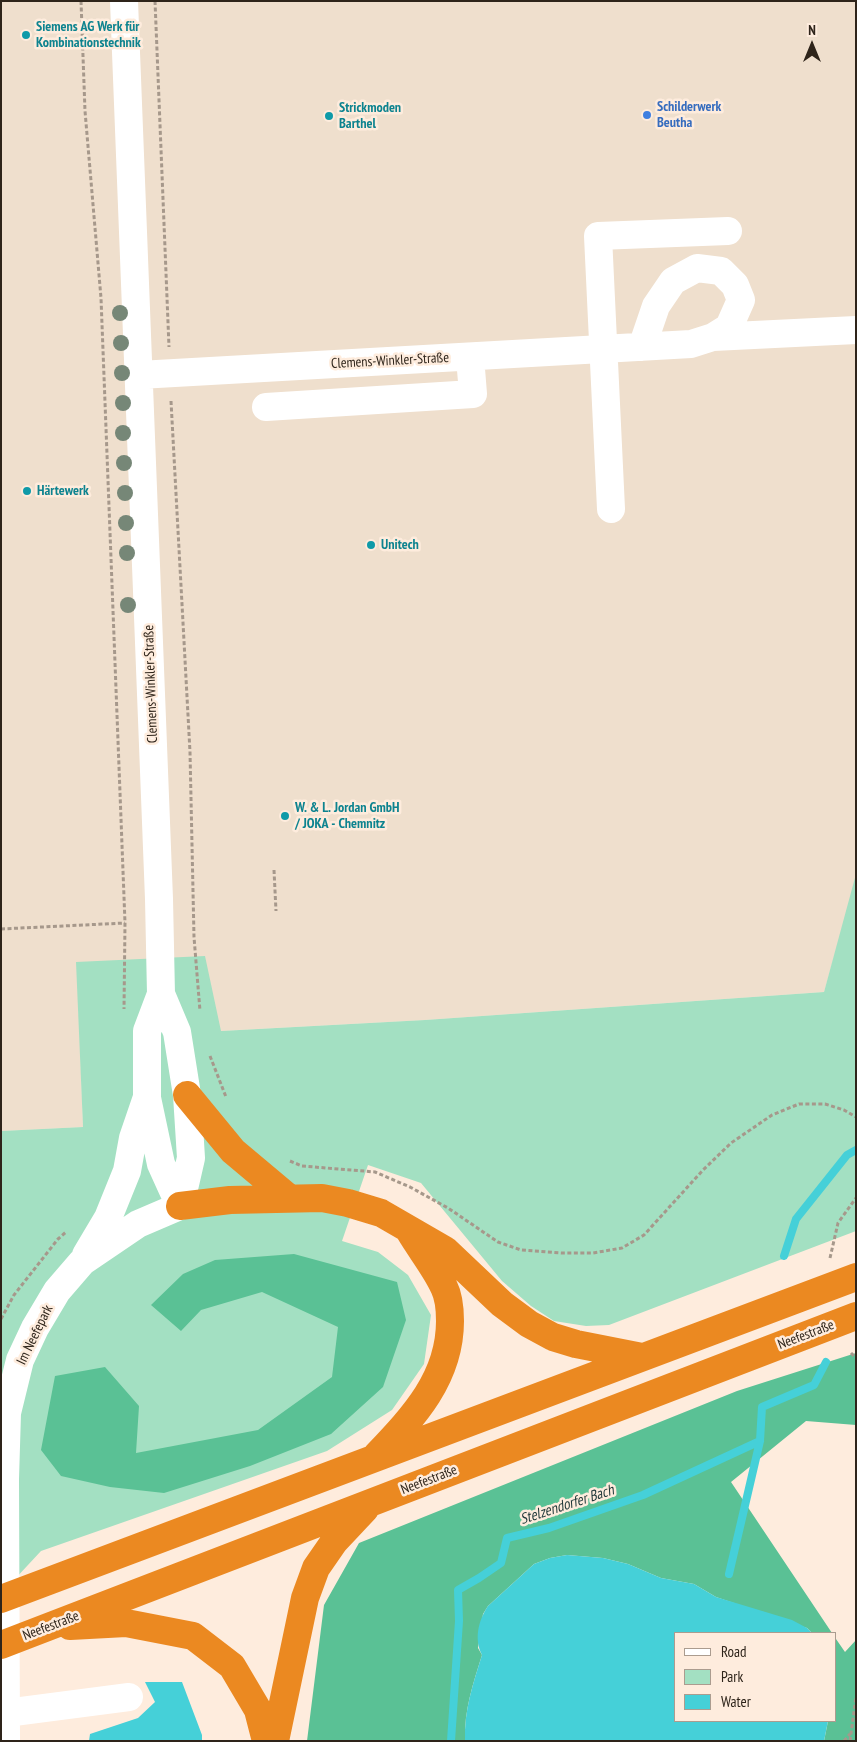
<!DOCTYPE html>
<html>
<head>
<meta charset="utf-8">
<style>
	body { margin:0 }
	#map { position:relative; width:857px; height:1742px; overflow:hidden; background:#feecdd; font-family:"PT Sans Narrow",sans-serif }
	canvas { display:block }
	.frame { position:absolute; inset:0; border:2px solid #2e241a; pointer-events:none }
	.legend { position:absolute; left:674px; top:1632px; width:162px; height:90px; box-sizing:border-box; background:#feecdd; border:1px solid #ab9c8f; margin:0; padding:6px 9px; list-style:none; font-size:15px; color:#2e241a }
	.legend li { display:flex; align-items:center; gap:10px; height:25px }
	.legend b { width:25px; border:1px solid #ab9c8f }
	.north { position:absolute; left:787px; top:20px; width:50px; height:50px; -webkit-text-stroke:4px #feecdd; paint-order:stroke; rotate:0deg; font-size:14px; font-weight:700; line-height:20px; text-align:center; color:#2e241a }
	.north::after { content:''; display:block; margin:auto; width:18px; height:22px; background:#2e241a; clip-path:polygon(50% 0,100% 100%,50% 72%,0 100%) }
</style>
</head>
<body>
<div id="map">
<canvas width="857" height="1742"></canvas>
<div class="frame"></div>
<ul class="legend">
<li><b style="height:6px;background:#fff"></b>Road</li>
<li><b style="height:14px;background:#a3e0c2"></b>Park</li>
<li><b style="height:14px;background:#45d0d8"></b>Water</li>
</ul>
<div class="north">N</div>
</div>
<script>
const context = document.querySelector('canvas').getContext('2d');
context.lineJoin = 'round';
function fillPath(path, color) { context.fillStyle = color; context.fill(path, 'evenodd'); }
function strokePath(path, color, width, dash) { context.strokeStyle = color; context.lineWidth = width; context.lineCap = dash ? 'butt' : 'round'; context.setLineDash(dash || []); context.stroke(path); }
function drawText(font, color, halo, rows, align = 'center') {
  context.font = font + ' "PT Sans Narrow",sans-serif'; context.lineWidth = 5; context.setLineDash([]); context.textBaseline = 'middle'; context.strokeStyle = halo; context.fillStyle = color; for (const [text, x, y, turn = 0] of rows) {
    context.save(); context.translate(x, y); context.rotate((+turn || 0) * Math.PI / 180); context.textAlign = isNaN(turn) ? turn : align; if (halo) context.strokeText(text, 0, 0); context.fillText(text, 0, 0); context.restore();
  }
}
const industrial = new Path2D(`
	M1 1H856V880L824 992 425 1020 220 1031 77 962 83 1127 1 1131Z`);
const green = new Path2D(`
	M856 874V1231L609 1325 586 1326 554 1321 531 1306 502 1281 421 1183 368 1165 342 1241 378 1252 408 1275 431 1315 424 1364 392 1410 327 1451 41 1551 1 1594V1131L83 1127 76 962 205 956 221 1031 425 1020 824 992Z`);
const forest = new Path2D(`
	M294 1254 397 1282 406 1320 383 1387 331 1434 250 1466 164 1493 110 1487 61 1476 41 1450 55 1376 105 1367 139 1406 136 1453 258 1430 332 1377 338 1327 262 1292 201 1310 181 1331 151 1305 183 1274 215 1260Z
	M856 1353V1425L806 1421 731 1482 832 1633H812L807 1628 716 1597 694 1584 661 1578 628 1564 603 1558 567 1555 550 1558 534 1564 488 1606 483 1614 478 1648 482 1655C473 1684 464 1710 465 1741H307L324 1605 359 1543 737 1391Z
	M836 1639 845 1652 856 1640V1741H824L828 1721H836Z`);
const water = new Path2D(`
	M567 1555 603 1558 628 1564 661 1578 694 1584 716 1597 792 1620 807 1628 812 1633H676V1721H828L824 1741H465C464 1710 473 1684 482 1655 474 1639 478 1621 488 1606L534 1564 550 1558Z
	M145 1682H182L202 1735V1741H89L90 1734 138 1718 155 1702Z`);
const stream = new Path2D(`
	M784 1256 796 1219 847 1155 856 1150
	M729 1574 760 1441 762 1407 814 1385 826 1362
	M451 1741 459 1621 458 1590 479 1578 501 1563 507 1538 549 1528 643 1495 760 1441`);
const path = new Path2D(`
	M81 1 85 111 101 298 125 923 124 1009
	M155 1 169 347
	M171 401 190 752 194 937 200 1011
	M274 870 276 911
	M1 929 125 923
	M210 1056 226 1097
	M290 1161 302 1166 375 1172 410 1187 448 1208 498 1242 521 1250 562 1253H593L622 1248 644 1235 703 1170 731 1143 772 1115 799 1104H825L844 1110 856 1117
	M830 1258 838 1223 856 1198
	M1 1319 14 1295 58 1239 66 1232
	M851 1353 856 1358
	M844 1741 850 1734
	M850 1741 856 1697`);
const minor = new Path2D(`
	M124 1 159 899 161 994 177 1032 187 1095 191 1158 180 1206
	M713 337 856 330
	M139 375 691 344 713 337 729 327 741 300 735 285 721 271 697 268 673 281 656 306 642 347
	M266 407 473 394 470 357
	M611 509 598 236 728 231
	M161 994 147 1031V1098L161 1164 180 1206
	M86 1255 108 1218 127 1171 133 1138 146 1100
	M6 1713 129 1697
	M6 1741 5 1479 7 1413 20 1360 35 1328 57 1291 82 1262 138 1224 180 1206`);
const highway = new Path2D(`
	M187 1095 233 1151 289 1198
	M180 1206 230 1200 322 1198 348 1203 381 1213 445 1250 502 1304 529 1324 553 1337 576 1344 642 1357
	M377 1455C414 1416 450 1378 450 1321 450 1311 449 1297 444 1287 436 1269 420 1249 410 1232
	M1 1599 856 1277
	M70 1626 126 1623 193 1636 232 1666 258 1710 266 1741
	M1 1645 856 1316
	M275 1741 305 1598 316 1568 334 1542 365 1509`);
const trees = [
	[120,313],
	[121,343],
	[122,373],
	[123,403],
	[123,433],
	[124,463],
	[125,493],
	[126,523],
	[127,553],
	[128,605]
];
const markers = [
	[26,35,5,"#0f9aa8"],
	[647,115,5,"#3f7fe0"],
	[329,116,5,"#0f9aa8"],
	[27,491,5,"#0f9aa8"],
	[371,545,5,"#0f9aa8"],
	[285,816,5,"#0f9aa8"]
];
const cultureNames = [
	["Siemens AG Werk für",36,27],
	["Kombinationstechnik",36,43],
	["Strickmoden",339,108],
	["Barthel",339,124],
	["Härtewerk",37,491],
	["Unitech",381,545],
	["W. & L. Jordan GmbH",295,808],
	["/ JOKA - Chemnitz",295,824]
];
const shopNames = [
	["Schilderwerk",657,107],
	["Beutha",657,123]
];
const streetNames = [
	["Clemens-Winkler-Straße",390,361,-3],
	["Clemens-Winkler-Straße",151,684,-92],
	["Im Neefepark",35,1335,-64],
	["Neefestraße",806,1335,-21],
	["Neefestraße",429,1480,-21],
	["Neefestraße",51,1626,-21]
];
const waterNames = [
	["Stelzendorfer Bach",567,1505,-18]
];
fillPath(industrial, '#efdfcd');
fillPath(green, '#a3e0c2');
fillPath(forest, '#5ac195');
fillPath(water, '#45d0d8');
strokePath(stream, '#45d0d8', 8);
strokePath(path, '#a6988b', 3, [4, 2.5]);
strokePath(minor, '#fff', 28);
strokePath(highway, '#eb8921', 28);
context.fillStyle = '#768777';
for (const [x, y] of trees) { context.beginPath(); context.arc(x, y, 8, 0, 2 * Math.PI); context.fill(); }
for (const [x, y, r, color] of markers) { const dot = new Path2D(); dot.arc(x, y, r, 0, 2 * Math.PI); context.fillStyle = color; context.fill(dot); strokePath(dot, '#feecdd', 2); }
drawText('bold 14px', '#0d838f', '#feecdd', cultureNames, 'left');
drawText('bold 14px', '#366cbe', '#feecdd', shopNames, 'left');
drawText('14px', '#2e241a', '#feecdd', streetNames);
drawText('italic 15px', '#1f3738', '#feecdd', waterNames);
</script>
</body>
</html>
